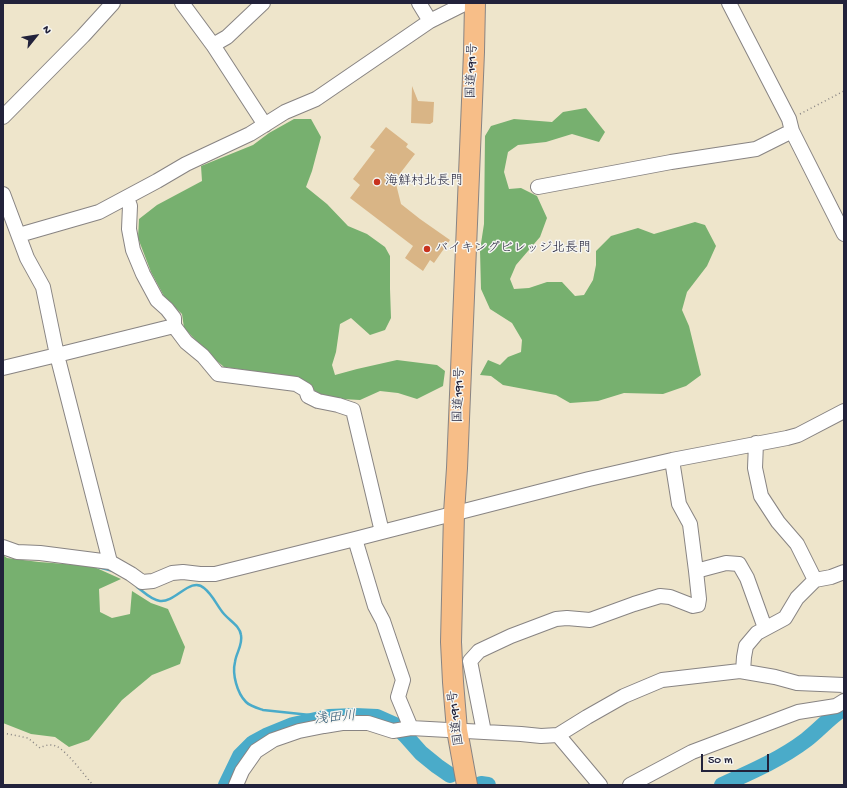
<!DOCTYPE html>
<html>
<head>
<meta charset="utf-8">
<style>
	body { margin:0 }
	#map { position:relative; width:847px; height:788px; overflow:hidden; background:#eee5cb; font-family:"Gochi Hand",sans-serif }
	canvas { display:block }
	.frame { position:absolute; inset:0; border:4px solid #22223b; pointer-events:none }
	.north { position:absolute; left:16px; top:16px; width:40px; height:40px; -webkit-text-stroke:3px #f6f6f2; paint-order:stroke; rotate:60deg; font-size:11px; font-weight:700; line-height:16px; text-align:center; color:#22223b }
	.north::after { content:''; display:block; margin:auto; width:14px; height:18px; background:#22223b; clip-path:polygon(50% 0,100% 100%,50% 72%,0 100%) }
	.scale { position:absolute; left:701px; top:754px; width:68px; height:18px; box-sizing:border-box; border:2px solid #22223b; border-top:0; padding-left:5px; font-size:12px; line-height:14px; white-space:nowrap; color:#22223b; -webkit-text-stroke:3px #f6f6f2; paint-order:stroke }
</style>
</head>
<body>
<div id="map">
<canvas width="847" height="788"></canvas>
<div class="frame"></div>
<div class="north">N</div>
<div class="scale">50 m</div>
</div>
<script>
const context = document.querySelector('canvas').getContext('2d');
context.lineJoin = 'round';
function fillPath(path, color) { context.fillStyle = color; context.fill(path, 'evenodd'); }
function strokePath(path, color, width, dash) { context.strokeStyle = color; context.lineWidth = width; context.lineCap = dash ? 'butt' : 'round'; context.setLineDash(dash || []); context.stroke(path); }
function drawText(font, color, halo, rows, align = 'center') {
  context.font = font + ' "Gochi Hand","Klee One",sans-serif'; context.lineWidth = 3; context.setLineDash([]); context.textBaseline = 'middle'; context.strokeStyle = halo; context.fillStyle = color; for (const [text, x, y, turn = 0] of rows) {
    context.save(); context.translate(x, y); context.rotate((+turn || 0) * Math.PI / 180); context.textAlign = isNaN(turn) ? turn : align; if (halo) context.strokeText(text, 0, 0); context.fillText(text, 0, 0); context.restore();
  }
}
const forest = new Path2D(`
	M586 108 605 132 599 142 572 134 546 142 518 145 508 152 504 172 509 189 521 188 537 196 547 218 540 237 516 265 510 279 514 289 529 288 547 282H562L575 296 584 295 593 280 596 265V251L611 236 638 228 654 234 695 222 705 225 716 246 707 266 687 292 682 310 689 326 701 375 686 386 663 394 624 393 598 401 570 403 556 395 503 385 491 376 480 375 488 360 500 365 508 357 521 352 522 340 512 323 490 309 481 289 480 250 484 224 485 136 491 126 514 119 552 122 563 112Z
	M294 119H311L321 137 312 171 306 187 327 204 348 226 367 234 385 247 390 256V289L391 318 385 330 370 335 351 318 340 324 336 352 332 365 335 375 357 369 397 360 437 365 445 371 443 386 417 399 398 393 380 391 360 400 342 399 319 394 303 381 289 376 224 367 210 355 184 328 182 314 165 298 151 272 138 238 139 219 157 205 202 181 201 166 253 145 269 133Z
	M3 555 7 558 39 562 92 566 121 579 99 589 100 612 112 618 130 614 132 591 151 603 168 609 185 647 180 664 152 675 122 700 89 740 69 747 55 737 31 734 3 723Z`);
const stream = new Path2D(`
	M98 567 113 571
	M137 587C144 592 151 600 160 601 175 603 191 576 204 588 213 595 217 606 224 614 230 621 240 626 241 635 243 645 236 653 235 662 232 674 237 693 246 702 250 706 257 708 263 710L329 717`);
const river = new Path2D(`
	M481 784 488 785
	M226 785 240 756 253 743 266 736 293 725 329 717 355 716 377 717 395 725 405 735 421 753 437 766 450 775
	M722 785C751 772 781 759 806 740 819 730 830 717 844 708`);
const building = new Path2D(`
	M412 86 418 101 434 102 433 122 430 124 411 123Z
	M386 127 408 144 406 147 415 154 395 180 401 204 420 219 450 240 434 263 430 260 423 271 405 258 413 246 350 198 360 185 353 179 375 150 370 147Z`);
const path = new Path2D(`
	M800 114 844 91
	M3 733 28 738 40 748C45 745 50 744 56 746 66 750 85 776 93 785`);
const minor = new Path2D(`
	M182 3 213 45 265 125
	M419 3 430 21
	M729 3 789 119 792 131 844 234
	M213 45 227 37 263 3
	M3 117 83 36 113 3
	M538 187 671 162 756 149 792 131
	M3 194 27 258 43 287 57 355 110 562
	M127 198 130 206 129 229 133 250 143 274 157 300 167 309 174 318V326L186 342 203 356 218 374 296 384 306 390 308 396 318 401 338 405 353 410 382 532
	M19 235 99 212 157 181 186 164 250 134 285 112 316 99 430 21 466 3
	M3 368 57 355 174 326
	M756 443 755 468 761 496 778 522 797 544 815 580
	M355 539 375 606 383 621 403 680 398 697 411 728
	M3 547 17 552 40 553 110 562 131 574 142 582 153 581 172 573 183 572 200 574H215L355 539 382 532 589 479 672 460 787 438 798 435 844 411
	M696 571 726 563 739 564 747 578 765 628
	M743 671 744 657 746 646 757 633 785 618 797 598 815 580 831 577 844 572
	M484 732 470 661 479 651 511 636 556 619 567 618 590 620 634 604 660 596 670 597 693 606 698 605 699 599 696 571 690 524 679 504 672 460
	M558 735 600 785
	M236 785 242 771 256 751 273 740 299 731 324 726 342 723H368L393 731 411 728 521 734 541 736 558 735 587 717 624 696 662 680 740 671 775 677 797 683 844 685V686
	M630 785 692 752 798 712 836 706 844 701`);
const highway = new Path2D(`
	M467 785 457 730 453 682 451 642 454 513 457 468 474 52 475 3`);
const markers = [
	[377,182,4,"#c8321e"],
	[427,249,4,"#c8321e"]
];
const streetNames = [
	["国道191号",473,71,-88],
	["国道191号",460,395,-88],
	["国道191号",457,718,-97]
];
const poiNames = [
	["海鮮村北長門",385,182],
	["バイキングビレッジ北長門",435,249]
];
const waterNames = [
	["浅田川",335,719,-6]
];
fillPath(forest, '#77b06f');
strokePath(stream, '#4aabc9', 2.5);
strokePath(river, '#4aabc9', 16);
fillPath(building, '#d9b586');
strokePath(minor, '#888483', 16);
strokePath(highway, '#888483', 22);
strokePath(path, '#888483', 1.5, [1, 3]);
strokePath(minor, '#fff', 14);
strokePath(highway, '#f7be88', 20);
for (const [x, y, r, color] of markers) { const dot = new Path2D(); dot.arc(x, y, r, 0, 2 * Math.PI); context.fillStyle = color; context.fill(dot); strokePath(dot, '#f6f6f2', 1.5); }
drawText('13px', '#22223b', '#f6f6f2', streetNames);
drawText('13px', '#22223b', '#f6f6f2', poiNames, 'left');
drawText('italic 14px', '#325974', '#f6f6f2', waterNames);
</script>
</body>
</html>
